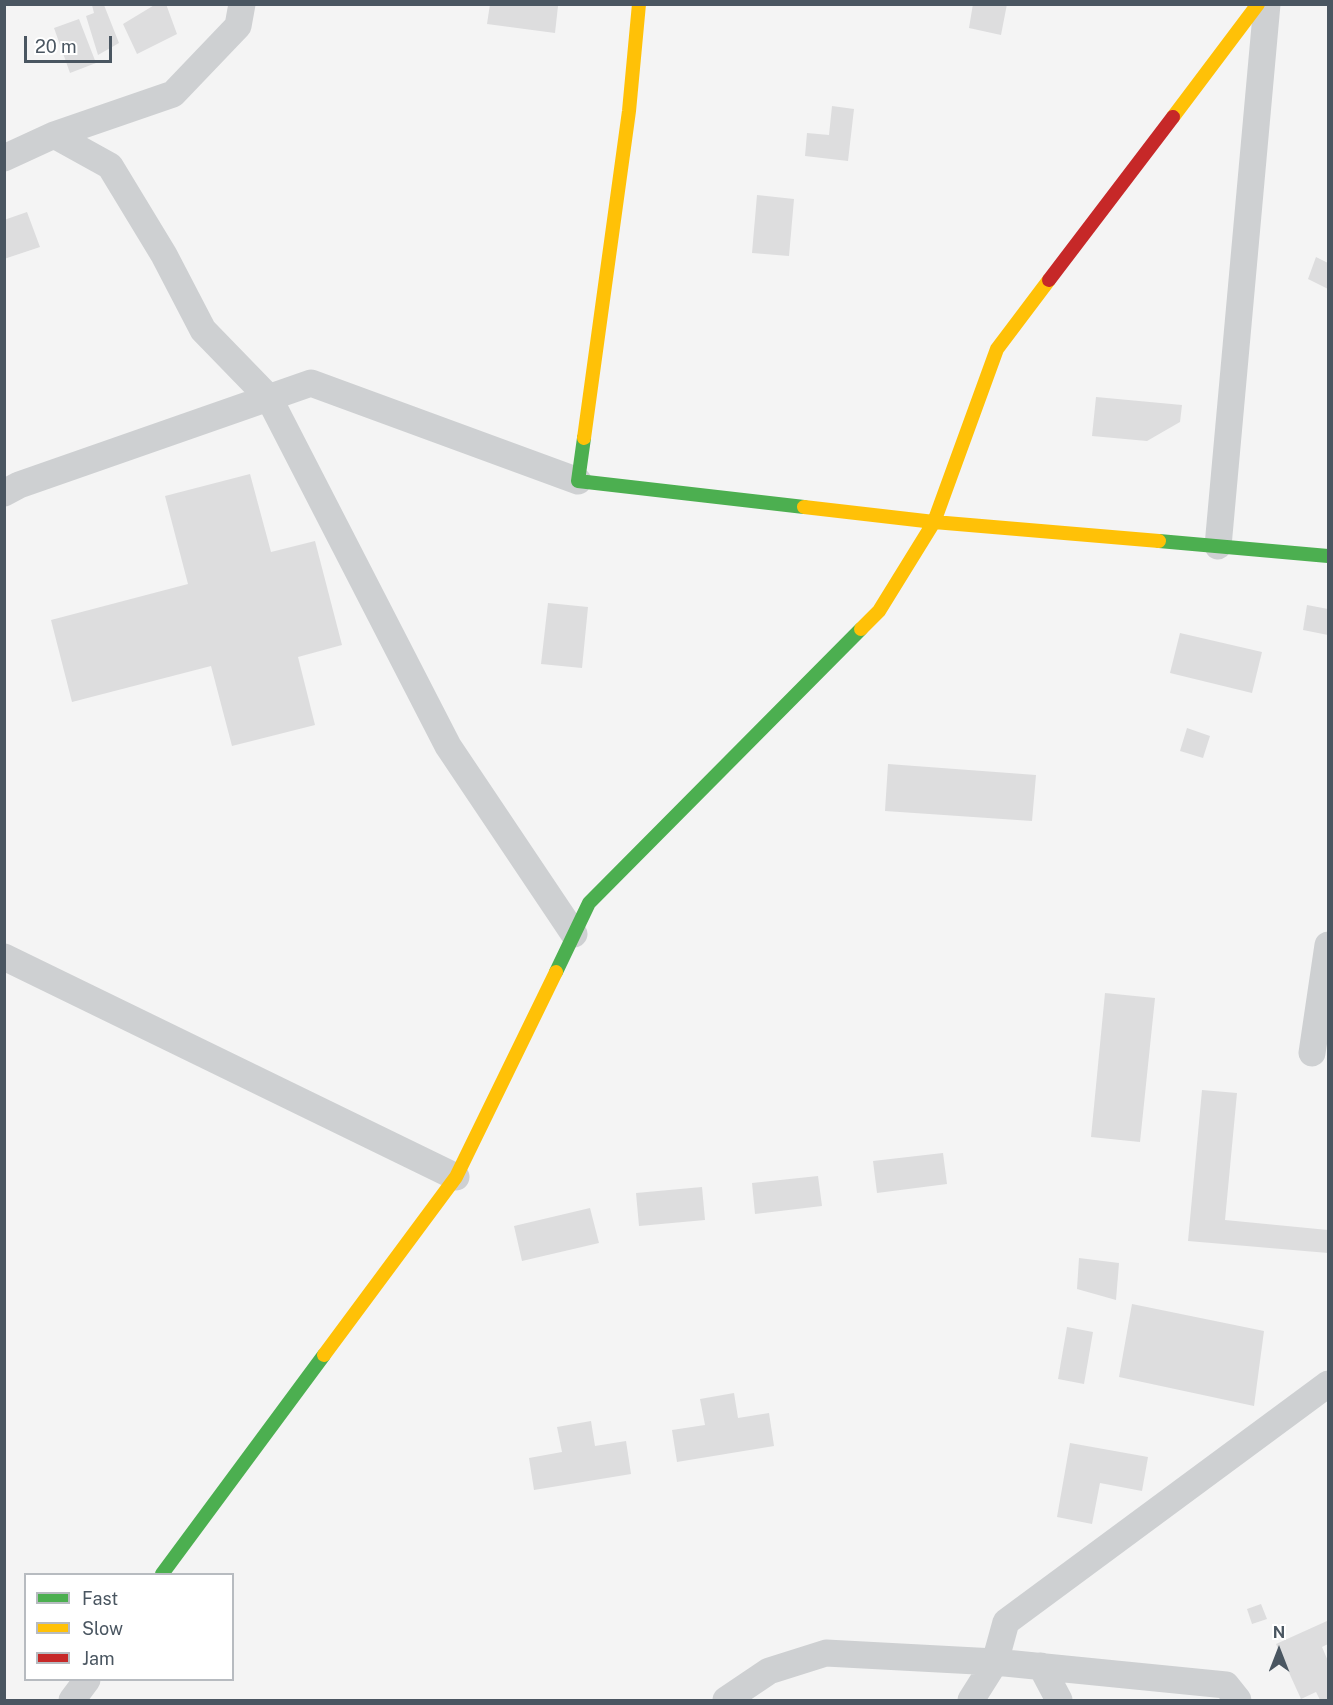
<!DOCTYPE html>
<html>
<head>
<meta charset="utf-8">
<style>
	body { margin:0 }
	#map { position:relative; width:1333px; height:1705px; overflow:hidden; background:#f4f4f4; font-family:"Public Sans",sans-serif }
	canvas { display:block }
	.frame { position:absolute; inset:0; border:6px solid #4a5661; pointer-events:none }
	.legend { position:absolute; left:24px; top:1573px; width:210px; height:108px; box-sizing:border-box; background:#fff; border:2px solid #b7bbc0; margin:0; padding:8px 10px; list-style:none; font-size:18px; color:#4a5661 }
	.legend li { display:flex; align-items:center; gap:12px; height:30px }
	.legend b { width:30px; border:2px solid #b7bbc0 }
	.north { position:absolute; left:1249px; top:1621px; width:60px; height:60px; -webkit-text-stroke:4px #fff; paint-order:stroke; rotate:0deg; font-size:16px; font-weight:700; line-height:24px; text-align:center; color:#4a5661 }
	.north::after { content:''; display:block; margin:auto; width:21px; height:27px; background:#4a5661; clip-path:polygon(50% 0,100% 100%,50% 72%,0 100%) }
	.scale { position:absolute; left:24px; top:36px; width:88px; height:27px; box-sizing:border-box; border:3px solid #4a5661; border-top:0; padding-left:8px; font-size:18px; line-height:21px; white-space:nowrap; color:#4a5661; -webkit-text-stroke:4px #fff; paint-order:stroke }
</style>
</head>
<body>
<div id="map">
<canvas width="1333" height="1705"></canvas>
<div class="frame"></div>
<ul class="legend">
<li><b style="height:8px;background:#4caf50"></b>Fast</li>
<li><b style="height:8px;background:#ffc107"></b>Slow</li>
<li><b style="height:8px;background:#c62828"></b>Jam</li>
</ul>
<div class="north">N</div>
<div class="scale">20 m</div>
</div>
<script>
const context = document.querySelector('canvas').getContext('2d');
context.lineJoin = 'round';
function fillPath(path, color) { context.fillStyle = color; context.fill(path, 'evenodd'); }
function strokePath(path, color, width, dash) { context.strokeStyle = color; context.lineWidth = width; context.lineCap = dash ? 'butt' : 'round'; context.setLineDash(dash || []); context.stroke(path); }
const building = new Path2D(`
	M156 4H166L177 34 137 54 123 24Z
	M490 4 558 6 555 33 487 24Z
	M973 4H1007L1001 35 969 28Z
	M92 5H104L119 43 98 55 86 16 94 13Z
	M79 19 96 63 70 73 54 28Z
	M832 106 854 109 848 161 805 156 807 133 829 135Z
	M757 195 794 199 789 256 752 253Z
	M27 212 40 247 4 259V220Z
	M1316 257 1328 263V289L1308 279Z
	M1096 397 1182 405 1180 422 1147 441 1092 436Z
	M250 474 271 552 315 541 342 645 298 657 315 725 232 746 211 666 72 702 51 620 188 584 165 496Z
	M548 603 588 607 582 668 541 664Z
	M1307 605 1328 609V635L1303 630Z
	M1180 633 1262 652 1252 693 1170 673Z
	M1187 728 1210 736 1203 758 1180 751Z
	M888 764 1036 775 1032 821 885 811Z
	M1105 993 1155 998 1140 1142 1091 1137Z
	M1202 1090 1237 1093 1225 1220 1328 1230V1253L1188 1241Z
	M943 1153 947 1184 877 1193 873 1161Z
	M818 1176 822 1206 755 1214 752 1183Z
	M702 1187 705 1220 639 1226 636 1193Z
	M590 1208 599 1243 522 1261 514 1226Z
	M1079 1258 1119 1263 1116 1300 1077 1289Z
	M1132 1304 1264 1331 1254 1406 1119 1377Z
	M1067 1327 1093 1332 1084 1384 1058 1379Z
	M734 1393 738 1418 769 1413 774 1446 677 1462 672 1430 705 1425 700 1399Z
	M591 1421 595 1446 626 1441 631 1474 534 1490 529 1458 562 1452 557 1427Z
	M1070 1443 1148 1457 1142 1491 1100 1483 1092 1524 1057 1517Z
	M1261 1604 1267 1619 1252 1624 1247 1609Z
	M1327 1621 1328 1625V1644L1322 1647 1328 1661V1700H1320L1316 1692 1301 1699 1276 1644Z`);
const street = new Path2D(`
	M54 135 110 166 164 255 203 330 269 398 448 746 574 934
	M4 158 54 135 173 94 238 26 242 4
	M4 493 19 485 311 383 578 481
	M1218 546 1267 4
	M4 957 456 1177
	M1312 1053 1328 945
	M1041 1666 1059 1700
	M72 1700 87 1680
	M726 1700 769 1671 826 1653 995 1662 1226 1685 1238 1700
	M971 1700 995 1662 1006 1622 1328 1384`);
const fast = new Path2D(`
	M584 438 578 481 804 507
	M1159 541 1328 556
	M556 972 589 903 861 629
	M162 1574 324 1355`);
const slow = new Path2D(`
	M1173 117 1258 4
	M584 438 629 111 639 4
	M804 507 934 522 1159 541
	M861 629 879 611 934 522 997 349 1049 280
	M324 1355 456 1177 556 972`);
const jam = new Path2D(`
	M1049 280 1173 117`);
fillPath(building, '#ddddde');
strokePath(street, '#ced0d2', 27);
strokePath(fast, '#4caf50', 14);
strokePath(slow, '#ffc107', 14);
strokePath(jam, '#c62828', 14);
</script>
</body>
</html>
